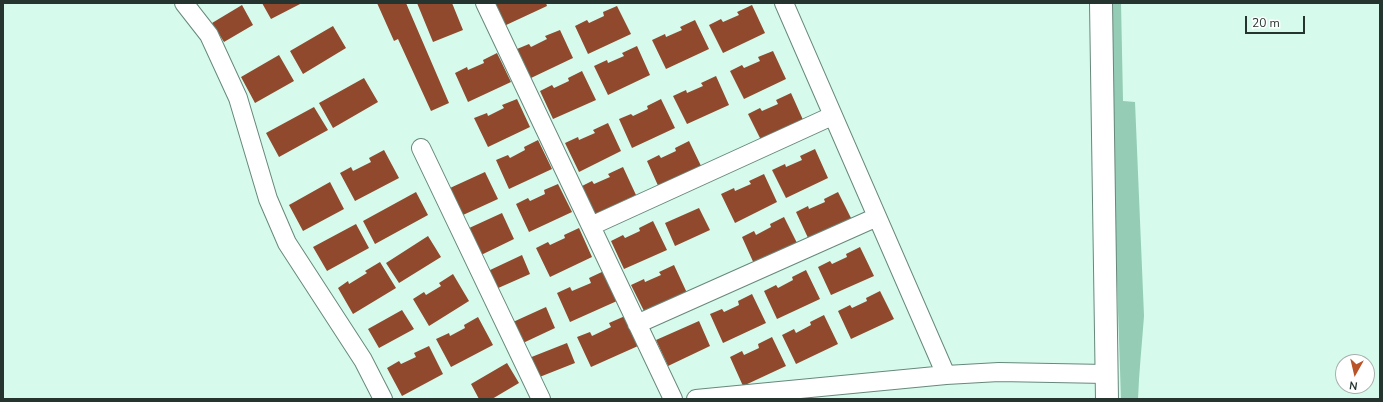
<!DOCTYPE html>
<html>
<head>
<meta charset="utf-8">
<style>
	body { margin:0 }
	#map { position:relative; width:1383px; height:402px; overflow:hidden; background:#d6faeb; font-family:"Nunito Sans",sans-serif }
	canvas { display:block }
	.frame { position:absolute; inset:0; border:4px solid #26342f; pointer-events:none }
	.north { position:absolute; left:1335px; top:354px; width:40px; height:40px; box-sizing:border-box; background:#fff; border:1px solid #a8aeac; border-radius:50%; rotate:188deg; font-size:11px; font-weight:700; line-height:16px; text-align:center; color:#26342f }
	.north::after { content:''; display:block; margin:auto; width:14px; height:18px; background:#ba5328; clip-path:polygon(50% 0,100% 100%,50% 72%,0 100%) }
	.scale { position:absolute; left:1245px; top:16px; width:60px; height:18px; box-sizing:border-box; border:2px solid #26342f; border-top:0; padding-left:5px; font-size:12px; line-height:14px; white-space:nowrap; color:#26342f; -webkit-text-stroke:3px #fff; paint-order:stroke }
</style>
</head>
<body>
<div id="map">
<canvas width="1383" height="402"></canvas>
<div class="frame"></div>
<div class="north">N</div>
<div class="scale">20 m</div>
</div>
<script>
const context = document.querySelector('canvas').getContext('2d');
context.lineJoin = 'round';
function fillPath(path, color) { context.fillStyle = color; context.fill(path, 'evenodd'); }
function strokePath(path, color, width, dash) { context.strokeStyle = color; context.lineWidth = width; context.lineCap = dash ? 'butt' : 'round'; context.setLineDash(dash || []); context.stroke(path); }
const green = new Path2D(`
	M1111 3H1121L1123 101 1135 102 1144 316C1142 344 1139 371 1138 399H1121L1111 100Z`);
const building = new Path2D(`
	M262 3H302L271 19Z
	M377 3H406L449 103 431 111 398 39 394 41Z
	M417 3H452L463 30 433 42Z
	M493 3H546L547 6 504 26Z
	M242 5 253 25 224 42 212 23Z
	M752 5 765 33 723 53 709 25 721 19 723 22 739 15 737 12Z
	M617 6 631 34 588 54 575 26 587 20 589 23 604 16 603 12Z
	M695 20 709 49 666 69 652 40 665 34 666 37 682 30 680 27Z
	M333 26 346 48 303 74 290 51Z
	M560 30 573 58 531 78 517 49 529 44 531 47 547 39 545 36Z
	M637 46 650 75 608 95 594 66 607 60 608 63 624 56 622 53Z
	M773 51 786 79 744 99 730 71 742 65 744 68 760 61 758 57Z
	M497 53 511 82 468 102 455 73 467 67 468 70 484 63 483 60Z
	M279 55 294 81 255 103 241 77Z
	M582 71 596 100 553 119 540 91 552 85 554 88 569 81 568 78Z
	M716 76 729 105 687 124 673 96 686 90 687 93 703 86 701 83Z
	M364 78 378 102 333 128 319 103Z
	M791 93 804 122 762 142 748 114 760 108 762 111 778 104 776 100Z
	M517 99 530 127 488 147 474 118 487 113 488 116 504 108 502 105Z
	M661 99 675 128 632 148 619 119 631 114 633 116 648 109 647 106Z
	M314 107 328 130 279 157 266 133Z
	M608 123 621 151 579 172 565 143 578 137 579 140 595 133 593 130Z
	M538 140 552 169 509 189 496 160 508 155 510 158 525 150 524 147Z
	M689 141 703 170 660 190 647 161 659 155 661 158 676 151 675 148Z
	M815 149 828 178 786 198 772 170 785 164 786 167 802 160 800 156Z
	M384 150 399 178 355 201 340 173 351 167 353 171 371 162 369 158Z
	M623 167 636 195 593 215 580 187 592 181 594 184 610 177 608 174Z
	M485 172 498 199 463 215 450 188Z
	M764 174 777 202 735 223 721 194 734 188 735 191 751 184 749 181Z
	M330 182 344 209 303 231 289 205Z
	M558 184 572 212 529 232 516 204 528 198 530 201 545 194 544 190Z
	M416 192 428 215 375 244 363 221Z
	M838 192 852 220 809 240 796 212 808 206 809 209 825 202 824 199Z
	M699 208 710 230 675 246 665 223Z
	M502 213 514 239 479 256 467 229Z
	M784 217 798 245 755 266 742 237 754 231 756 235 771 227 770 224Z
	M653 221 667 250 624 269 611 241 623 235 625 238 640 231 639 228Z
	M356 224 369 248 327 271 313 247Z
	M579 228 592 257 550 277 536 248 548 242 550 245 565 238 564 235Z
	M428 236 441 257 399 283 386 263Z
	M860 247 874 276 831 295 818 267 830 261 832 264 847 257 846 254Z
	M522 255 530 274 496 289 488 271Z
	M380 262 396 288 353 314 338 288 348 281 349 284 367 273 365 271Z
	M674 265 687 293 645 313 631 285 644 279 645 282 661 275 659 272Z
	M806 270 820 299 777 319 764 291 776 285 778 288 793 280 792 277Z
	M604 271 617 301 570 322 557 293 570 287 572 291 591 283 589 278Z
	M453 274 469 301 429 326 413 299 424 292 426 295 441 286 439 283Z
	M880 291 894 319 851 339 838 311 850 305 852 308 867 301 866 298Z
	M752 294 766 323 723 343 710 314 722 309 724 312 739 305 738 301Z
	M546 307 555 328 523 343 513 322Z
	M402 310 414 329 379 348 368 329Z
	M824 315 838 344 796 364 782 335 794 329 796 333 811 325 810 322Z
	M625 316 638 346 591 367 577 337 590 332 592 336 611 327 609 323Z
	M478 317 493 345 451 367 436 339 449 333 450 336 465 328 464 325Z
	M699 321 710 346 668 366 656 340Z
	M772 337 786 366 743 386 730 357 742 351 744 355 759 348 758 344Z
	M567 343 575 363 537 378 529 358Z
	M429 346 443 374 402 396 387 368 399 361 401 364 416 357 414 353Z
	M507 363 519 383 492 399H479L471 384Z`);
const street = new Path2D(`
	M184 3 209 35 238 98 268 199 287 243 363 360 383 399
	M485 3 673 399
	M784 3 946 375
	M421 148 541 399
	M591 226 832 116
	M637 324 877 217
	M696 399 946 375 999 372 1106 374`);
const secondary = new Path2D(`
	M1101 3 1107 399`);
fillPath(green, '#94ccb6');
fillPath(building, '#90492d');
strokePath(street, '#67887b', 20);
strokePath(secondary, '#67887b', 24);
strokePath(street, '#fff', 18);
strokePath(secondary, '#fff', 22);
</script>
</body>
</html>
